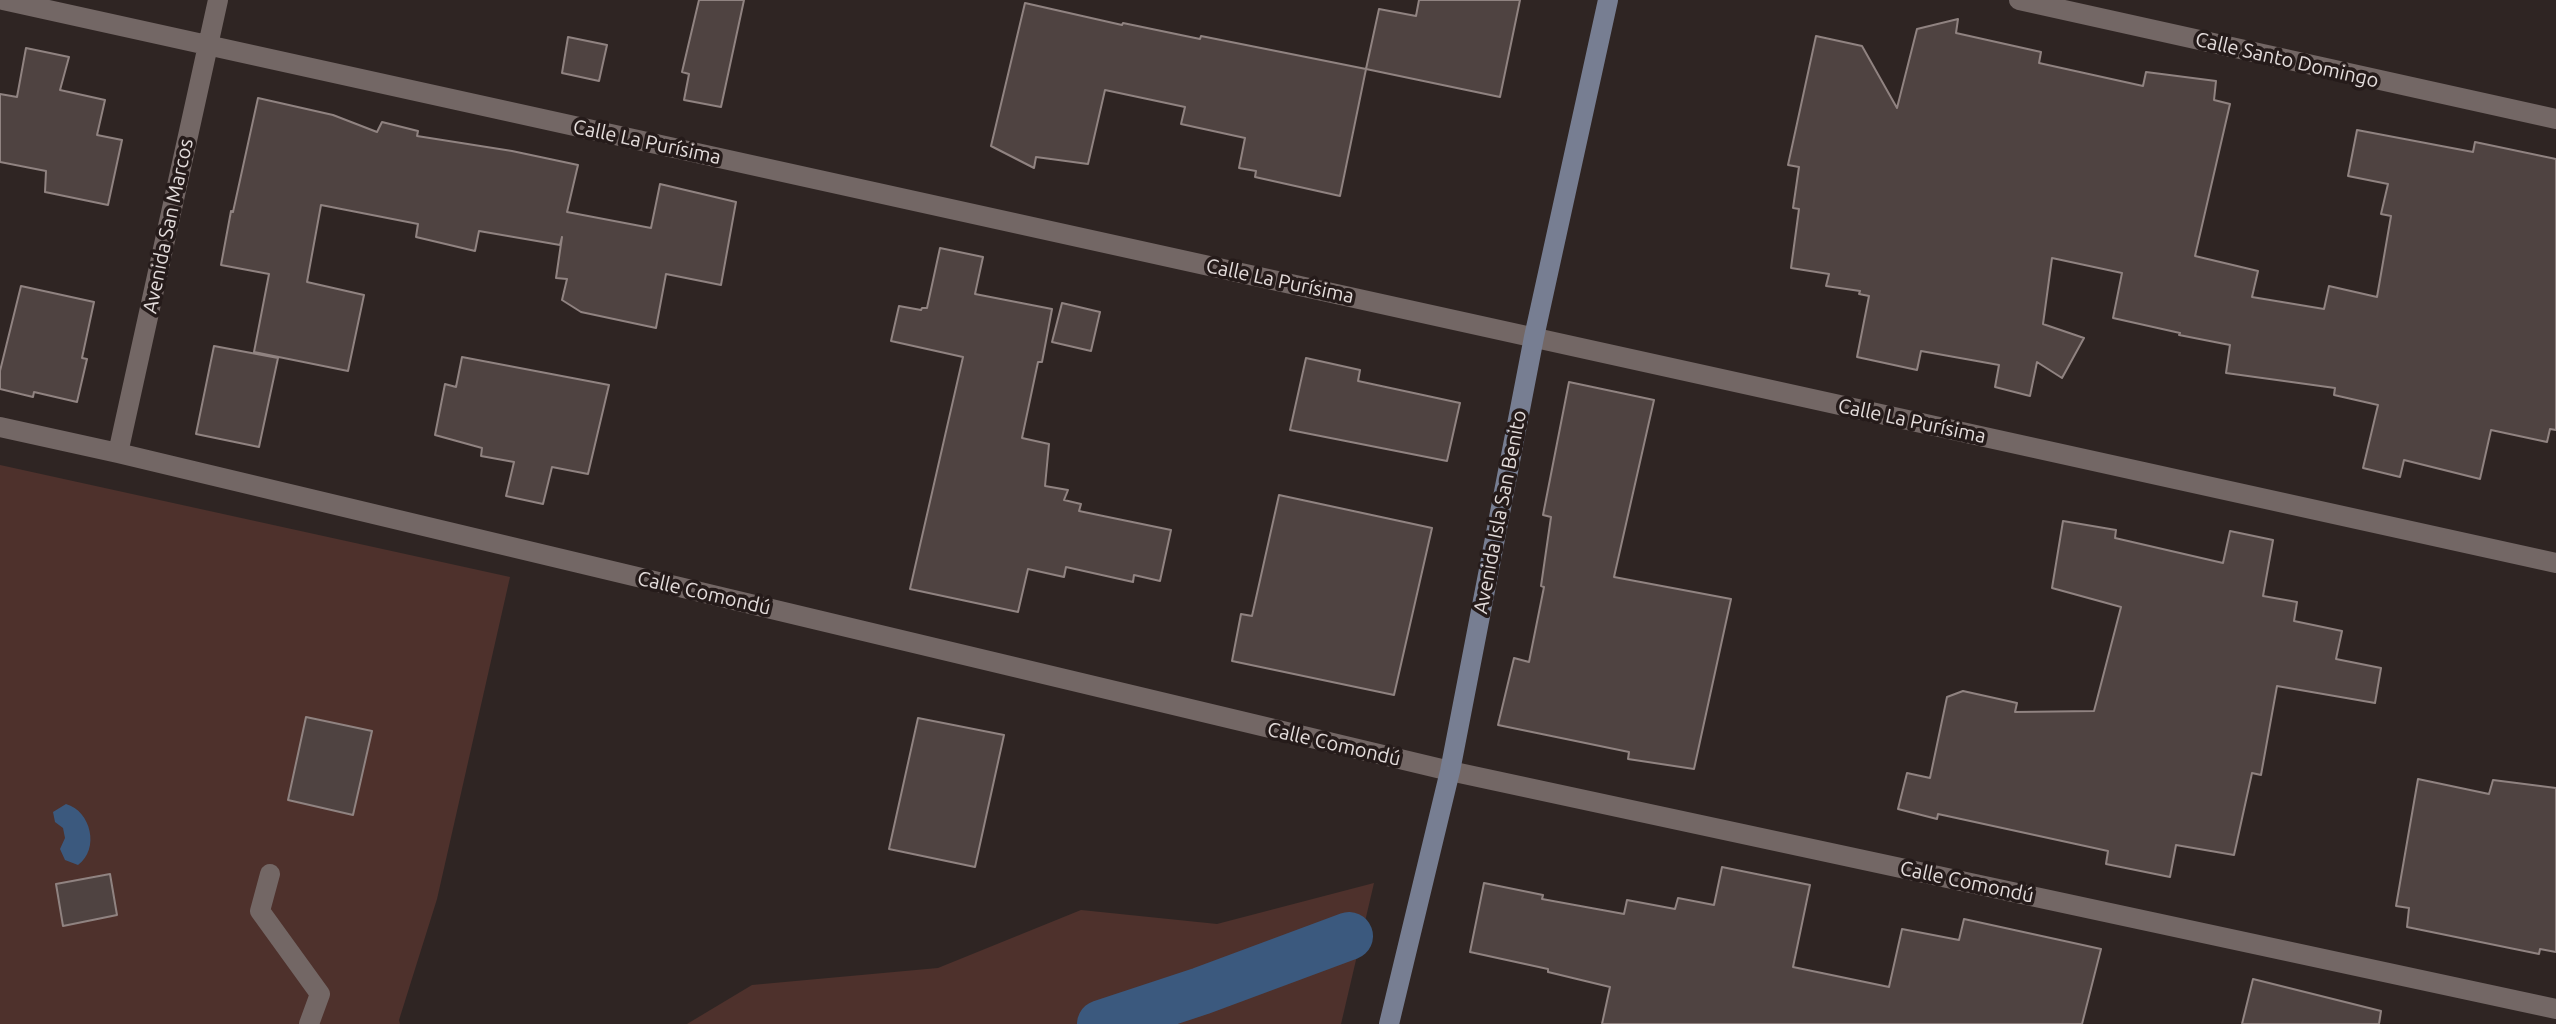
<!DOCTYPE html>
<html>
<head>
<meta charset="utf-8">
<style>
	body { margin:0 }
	canvas { display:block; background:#2f2523 }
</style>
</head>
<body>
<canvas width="2556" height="1024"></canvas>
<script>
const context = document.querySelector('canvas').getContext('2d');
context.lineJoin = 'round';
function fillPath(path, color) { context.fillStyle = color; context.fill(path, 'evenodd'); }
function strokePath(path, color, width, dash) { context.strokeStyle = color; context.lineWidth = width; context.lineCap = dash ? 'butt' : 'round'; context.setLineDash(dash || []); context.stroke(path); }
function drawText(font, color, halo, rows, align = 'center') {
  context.font = font + ' Ubuntu,sans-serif'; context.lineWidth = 7; context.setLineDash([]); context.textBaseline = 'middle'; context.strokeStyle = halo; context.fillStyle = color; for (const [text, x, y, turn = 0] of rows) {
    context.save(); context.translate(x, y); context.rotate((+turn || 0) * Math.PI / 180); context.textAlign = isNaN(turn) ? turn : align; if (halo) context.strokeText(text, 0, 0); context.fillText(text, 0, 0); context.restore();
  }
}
const green = new Path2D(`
	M0 465 510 577 437 899 399 1020 400 1024H0Z
	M1374 883 1341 1024H687L752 985 938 968 1081 910 1217 924Z`);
const water = new Path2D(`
	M66 804C91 811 100 849 78 865L65 860 60 849 65 838 63 828 55 822 53 812Z`);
const canal = new Path2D(`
	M1101 1024 1201 991 1349 936`);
const building = new Path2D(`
	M699 0H744L721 107 684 100 689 74 682 72Z
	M1419 0H1520L1500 97 1366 69 1340 196 1255 177 1256 171 1239 168 1245 138 1181 124 1185 107 1105 90 1088 164 1036 157 1034 168 991 146 1025 3 1122 25 1123 23 1200 39 1201 36 1366 69 1379 9 1416 16Z
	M1958 19 1956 33 2041 52 2039 63 2143 86 2146 72 2216 81 2214 100 2230 104 2195 256 2258 271 2252 297 2324 309 2329 286 2377 297 2391 216 2381 214 2388 184 2348 176 2357 130 2473 152 2475 142 2556 159V430L2550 429 2547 442 2491 430 2480 479 2404 460 2400 477 2363 468 2378 405 2334 395 2335 388 2226 373 2230 345 2179 335 2180 333 2113 318 2122 273 2052 258 2043 324 2084 338 2062 378 2037 362 2030 396 1995 387 1999 365 1921 351 1917 370 1857 357 1869 296 1859 294 1860 291 1826 286 1829 274 1791 268 1799 209 1793 208 1799 167 1788 165 1816 36 1862 46 1897 108 1917 29Z
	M568 37 607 45 599 81 562 73Z
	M26 48 69 57 60 90 105 100 97 135 122 140 108 205 45 192 46 171 0 162V94L17 97Z
	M258 98 333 115 377 132 382 122 418 131 417 136 512 151 578 165 567 212 651 228 660 184 736 202 721 285 666 274 656 328 581 312 562 300 567 279 556 278 562 237 560 245 479 231 475 251 416 237 418 224 321 205 307 282 364 295 348 371 254 352 269 274 221 265 231 211 233 212Z
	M940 248 983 257 975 294 1052 309 1042 362H1038L1022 438 1049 444 1045 486 1068 490 1064 500 1081 504 1079 511 1171 530 1160 581 1134 575 1133 582 1066 567 1064 577 1028 569 1018 612 910 589 963 357 891 341 899 306 921 310 922 308H927Z
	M21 286 94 302 82 358 87 359 77 402 34 392 33 397 0 389V371Z
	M1062 303 1100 312 1091 351 1052 342Z
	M214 346 278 358 259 447 196 434Z
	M462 357 609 385 588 474 552 467 543 504 506 496 514 462 481 456 482 448 435 435 445 384 456 387Z
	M1306 358 1360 370 1358 381 1460 403 1447 461 1290 430Z
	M1569 382 1654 400 1614 577 1731 599 1694 769 1628 759 1629 752 1498 725 1514 658 1529 662 1544 587 1541 586 1551 517 1543 515Z
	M1279 495 1432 528 1394 695 1232 661 1241 614 1252 616Z
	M2063 521 2116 530 2115 538 2223 563 2230 531 2273 540 2263 596 2297 602 2294 621 2342 631 2336 659 2381 668 2375 703 2277 686 2261 775 2252 773 2234 855 2176 845 2170 877 2106 864 2108 851 1938 814 1937 819 1898 809 1907 773 1930 778 1947 697 1963 691 2017 703 2015 712 2094 711 2121 607 2052 588Z
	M306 717 372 731 353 815 288 800Z
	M918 718 1004 735 975 867 889 849Z
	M2418 779 2489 794 2493 780 2556 788V952L2540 949 2539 954 2407 927 2409 908 2396 906Z
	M1722 867 1810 885 1793 967 1889 987 1902 929 1959 940 1964 919 2101 949 2082 1024H1602L1610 987 1548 972V969L1470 952 1484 883 1543 895 1542 899 1624 914 1627 900 1675 909 1678 898 1714 905Z
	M110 874 117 915 63 926 56 884Z
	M2253 979 2381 1011 2379 1024H2242Z`);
const service = new Path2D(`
	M270 874 260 911 320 994 309 1024`);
const minor = new Path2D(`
	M3 0 2556 563
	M2019 0 2556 119
	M0 427 118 453 1450 771 2556 1009
	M118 453 218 0`);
const secondary = new Path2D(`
	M1389 1024 1450 771 1534 337 1608 0`);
const streetNames = [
	["Calle Santo Domingo",2287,60,13],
	["Calle La Purísima",647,142,12],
	["Avenida San Marcos",168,226,-78],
	["Calle La Purísima",1280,281,12],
	["Calle La Purísima",1912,421,12],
	["Avenida Isla San Benito",1500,512,-79],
	["Calle Comondú",704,593,13],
	["Calle Comondú",1334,744,13],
	["Calle Comondú",1967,882,12]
];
fillPath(green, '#4e312c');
fillPath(water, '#3b597e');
strokePath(canal, '#3b597e', 48);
fillPath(building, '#4f4341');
strokePath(building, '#908381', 2);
strokePath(service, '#736765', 20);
strokePath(minor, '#736765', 20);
strokePath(secondary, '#777e92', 20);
drawText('20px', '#e3dcdb', '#251b1a', streetNames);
</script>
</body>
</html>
